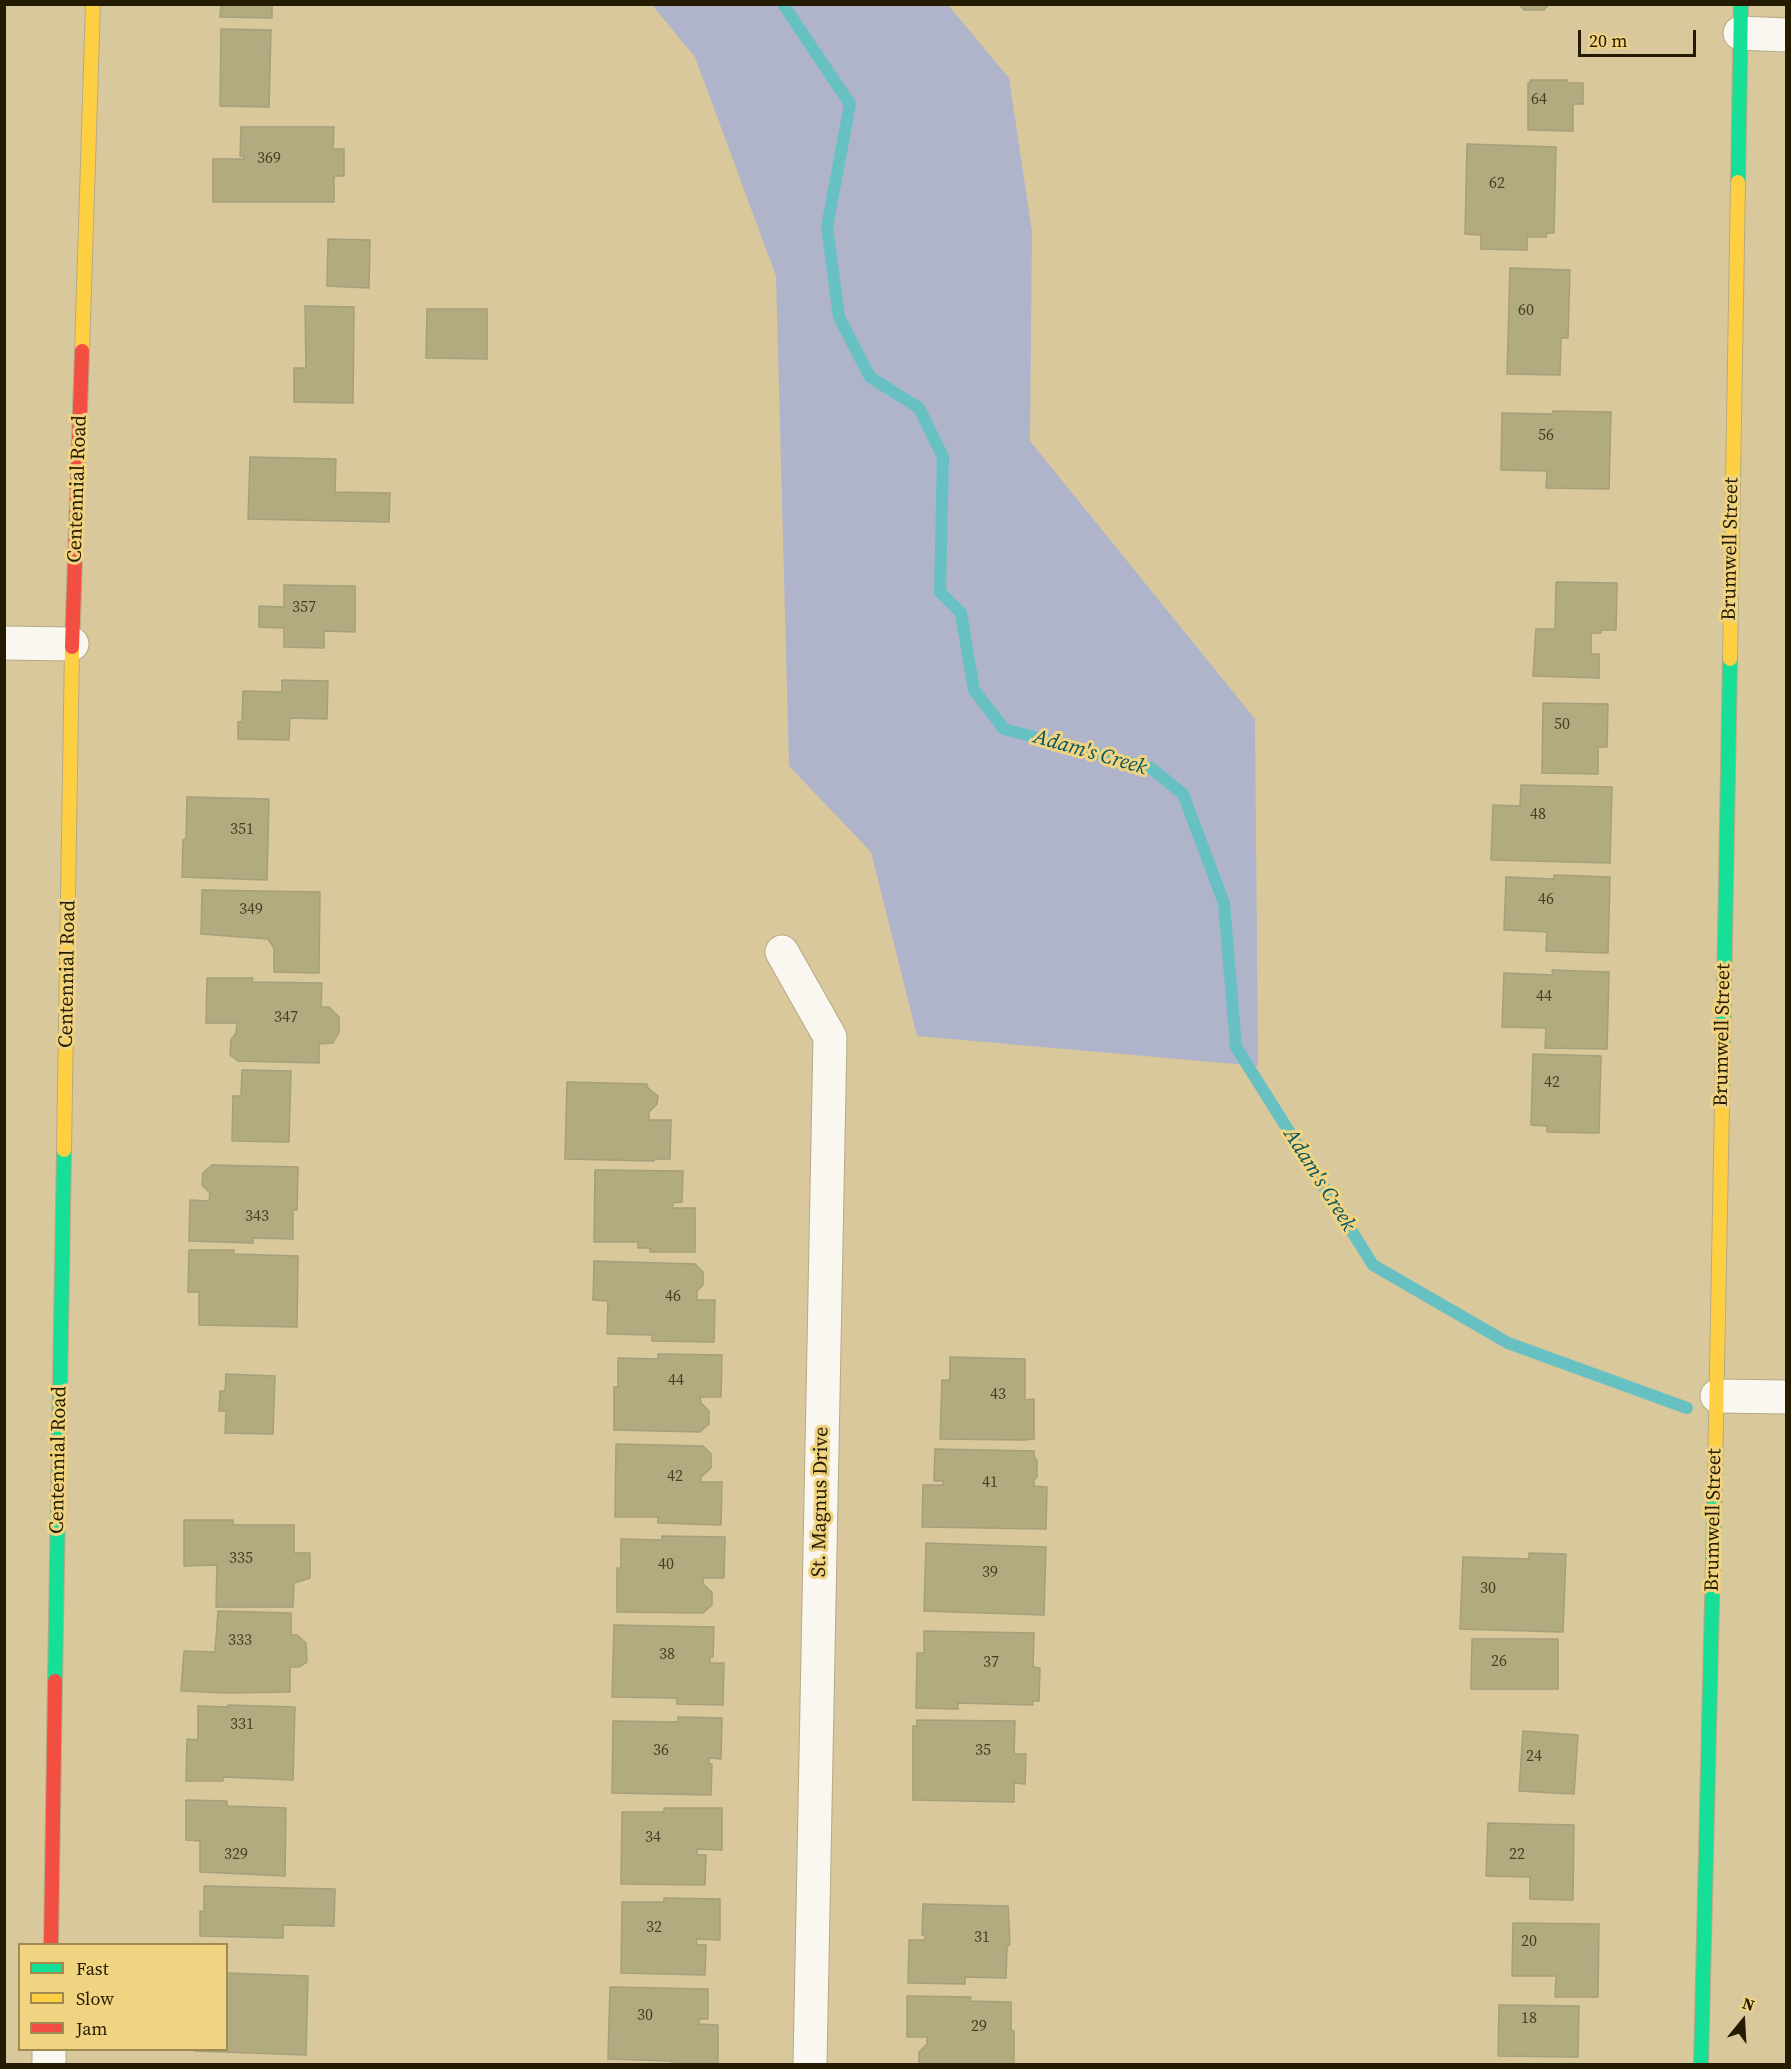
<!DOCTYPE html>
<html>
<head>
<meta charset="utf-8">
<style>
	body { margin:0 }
	#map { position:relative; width:1791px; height:2069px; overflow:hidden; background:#d8c89b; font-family:"Source Serif 4",serif }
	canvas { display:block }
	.frame { position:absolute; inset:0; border:6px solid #241b02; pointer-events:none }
	.legend { position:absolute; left:18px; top:1943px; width:210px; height:108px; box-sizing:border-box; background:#f1d482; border:2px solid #9f8a4f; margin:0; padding:8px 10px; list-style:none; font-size:18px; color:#241b02 }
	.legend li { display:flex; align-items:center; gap:12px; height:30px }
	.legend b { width:30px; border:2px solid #9f8a4f }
	.north { position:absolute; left:1713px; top:1991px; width:60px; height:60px; -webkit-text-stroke:4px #f1d482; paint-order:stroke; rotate:18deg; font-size:16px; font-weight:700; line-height:24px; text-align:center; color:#241b02 }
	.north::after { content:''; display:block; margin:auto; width:21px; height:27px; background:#241b02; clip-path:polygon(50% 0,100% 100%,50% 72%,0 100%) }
	.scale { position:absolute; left:1578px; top:30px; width:118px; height:27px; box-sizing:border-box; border:3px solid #241b02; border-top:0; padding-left:8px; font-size:18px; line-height:21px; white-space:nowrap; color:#241b02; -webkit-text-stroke:4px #f1d482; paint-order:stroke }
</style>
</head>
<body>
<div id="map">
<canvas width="1791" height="2069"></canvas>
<div class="frame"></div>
<ul class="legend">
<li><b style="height:8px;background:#16e098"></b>Fast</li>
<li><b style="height:8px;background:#ffcf43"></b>Slow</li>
<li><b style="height:8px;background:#f24e42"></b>Jam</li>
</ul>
<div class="north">N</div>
<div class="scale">20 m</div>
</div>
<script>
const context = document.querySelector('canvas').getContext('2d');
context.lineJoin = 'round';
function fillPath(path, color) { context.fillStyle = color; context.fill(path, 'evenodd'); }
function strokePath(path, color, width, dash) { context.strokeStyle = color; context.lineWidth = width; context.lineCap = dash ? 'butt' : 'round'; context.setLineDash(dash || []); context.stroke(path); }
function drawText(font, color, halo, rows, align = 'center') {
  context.font = font + ' "Source Serif 4",serif'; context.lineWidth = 6; context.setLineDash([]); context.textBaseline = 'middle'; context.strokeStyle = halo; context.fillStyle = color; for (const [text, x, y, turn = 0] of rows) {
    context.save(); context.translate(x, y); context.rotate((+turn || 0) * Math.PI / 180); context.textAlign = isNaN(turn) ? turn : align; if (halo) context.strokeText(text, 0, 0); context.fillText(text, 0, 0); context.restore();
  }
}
const forest = new Path2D(`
	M652 5H948L1009 78 1032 232 1030 441 1255 719 1258 1066 917 1036 871 852 789 766 776 276 695 57Z`);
const stream = new Path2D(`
	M783 4 850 104 827 227 839 317 870 377 919 408 943 457 940 592 961 613 974 690 1004 729 1151 768 1183 794 1224 903 1236 1047 1373 1265 1508 1343 1687 1408`);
const building = new Path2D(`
	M221 4H272V18L220 17Z
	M1515 4H1549L1544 10H1524L1520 5Z
	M221 29 271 30 269 107 220 106Z
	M1530 80H1567L1568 83H1583V104H1573V131L1528 130V83H1531Z
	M241 127H334L333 149H344V176H334V202H213V159H244V156H240Z
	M1467 144 1556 147 1554 233H1547L1546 237H1527V250L1481 249V235L1465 234Z
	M328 239 370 240 369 288 327 286Z
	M1510 268 1570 270 1568 338H1561L1560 375 1507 374Z
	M305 306 354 307 353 403 294 402V368H306Z
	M427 309H487V359L426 358Z
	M1553 411 1611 412 1609 489 1546 488 1547 471 1501 470 1502 413 1553 414Z
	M250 457 336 459 335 492 390 493 389 522 248 519Z
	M1556 582 1617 583 1616 630H1601V633H1591V654H1599V678L1533 676 1536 629H1555Z
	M284 585 355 586V632L324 631V648L284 647V628L259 627V606L284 607Z
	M282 680 328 681 327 719 290 718 289 740 238 739V722H242L243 691 282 692Z
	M1543 703 1608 704 1607 747H1598V774L1542 773Z
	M1521 785 1612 787 1610 863 1491 860 1493 805 1520 806Z
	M187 797 269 799 267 880 182 877 183 840 186 839Z
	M1554 875 1610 877 1608 953 1546 951 1547 932 1504 930 1506 877 1554 879Z
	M202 890 320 892 319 973 274 972V948L268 939 201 934Z
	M1552 970 1609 972 1607 1049 1545 1048 1546 1028 1502 1027 1504 973 1553 975Z
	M207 978H253L252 982 322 983 321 1007H329L339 1017V1032L333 1043 319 1044V1063L238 1061 230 1055 231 1040 236 1033 237 1023H206Z
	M1533 1054 1601 1056 1599 1133 1547 1132V1126L1531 1125Z
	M242 1070 291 1071 289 1142 232 1141 233 1096H241Z
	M567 1082 647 1084 648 1088 658 1096 657 1104 649 1112V1120H671L670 1159H655L654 1161 565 1159Z
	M212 1165 298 1167 297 1210H293V1239L253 1238V1243L189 1241 190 1200 209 1201 210 1193 202 1185 203 1173Z
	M595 1170 683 1171 682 1202 673 1203 672 1208H695V1252H650V1248H638V1242H594Z
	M189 1250H234V1254L298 1256 297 1327 199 1325V1292H188Z
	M594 1261 695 1264 703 1272V1285L697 1291V1300H715L714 1342 652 1341V1335L607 1334 608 1301 593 1300Z
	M658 1354 722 1355 721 1397H700L701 1403 709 1411V1424L700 1432 614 1430V1387H618V1358L658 1359Z
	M950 1357 1025 1359V1400L1034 1399V1439L1024 1440 940 1439 942 1380H950Z
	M226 1374 275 1376 273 1434 225 1433 226 1411H219L220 1391H225Z
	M616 1444 703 1446 711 1454V1468L702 1476 701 1475V1482H722L721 1525 658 1523V1517H615Z
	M935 1449 1034 1451V1457L1037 1460V1477L1034 1480V1486L1047 1487 1046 1529 922 1527 923 1485H943V1481H934Z
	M184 1520H233V1525H294V1553H310V1578L294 1583 293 1607H216L217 1565 184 1566Z
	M662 1536 725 1537 724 1578H703V1584L712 1592V1605L703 1613 617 1612V1568H621V1539L662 1540Z
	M926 1543 1046 1547 1044 1615 924 1611Z
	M1529 1553 1566 1554 1563 1632 1460 1629 1463 1557 1529 1559Z
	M218 1611 291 1613V1635H297L306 1643 307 1662 299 1667H290V1692L228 1693 181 1691 184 1651 215 1652Z
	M614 1625 714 1627 713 1657H710V1663H724L723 1705 677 1704V1698L612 1697Z
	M924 1631 1034 1633 1033 1667 1040 1668 1039 1701H1032L1033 1705 958 1703V1709L916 1708 917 1653H924Z
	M1472 1639H1558V1689H1471Z
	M228 1705 295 1707 293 1780 223 1777V1781H186L187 1739 198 1740V1706L228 1707Z
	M678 1717 722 1718 721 1759 709 1758V1764H712L711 1795 612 1793 613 1721 678 1722Z
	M917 1720 1015 1721 1014 1754H1026L1025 1784 1014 1783V1802L913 1800V1726H917Z
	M1523 1731 1578 1735 1574 1794 1519 1791Z
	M186 1800 227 1801V1806L286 1808 285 1876 200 1872V1841L186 1840Z
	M664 1808H722V1850L697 1849V1855H706L705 1885 621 1884 622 1812H664Z
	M1488 1823 1574 1825 1573 1900 1530 1899V1877L1486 1876Z
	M204 1886 335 1889 334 1926 283 1925V1938L200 1936V1911L204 1912Z
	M664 1898 720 1899V1940L696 1939 697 1945H706L705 1975 621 1973 622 1902H664Z
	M923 1904 1008 1906 1010 1944 1007 1947 1006 1978 965 1977V1984L908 1983 909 1940H925V1935H922Z
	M1513 1923 1599 1924 1598 1997H1555L1556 1976H1512Z
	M226 1973 308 1976 306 2055 195 2051V2050H226Z
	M610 1987 708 1989V2019H699V2024L718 2025V2064H672V2061L608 2059Z
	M907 1996 971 1997 970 2001 1011 2002V2030L1014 2031V2064H919V2052L927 2044V2037H907Z
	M1499 2005 1579 2006 1578 2057 1498 2056Z`);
const street = new Path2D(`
	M1740 33 1786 35
	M4 643 72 644
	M782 952 830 1037 810 2064
	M1717 1396 1786 1397
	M49 2064V2050`);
const fast = new Path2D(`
	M1738 182 1741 4
	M1722 1104 1730 659
	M55 1681 64 1150
	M1701 2064 1715 1474`);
const slow = new Path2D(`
	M82 351 93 4
	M1730 659 1738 182
	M64 1150 72 647
	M1715 1474 1722 1104`);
const jam = new Path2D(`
	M72 647 82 351
	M51 1944 55 1681`);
const numberNames = [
	["64",1539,100],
	["369",269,159],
	["62",1497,184],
	["60",1526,311],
	["56",1546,436],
	["357",304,608],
	["50",1562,725],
	["48",1538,815],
	["351",242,830],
	["46",1546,900],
	["349",251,910],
	["44",1544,997],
	["347",286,1018],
	["42",1552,1083],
	["343",257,1217],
	["46",673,1297],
	["44",676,1381],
	["43",998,1395],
	["42",675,1477],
	["41",990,1483],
	["335",241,1559],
	["40",666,1565],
	["39",990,1573],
	["30",1488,1589],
	["333",240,1641],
	["38",667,1655],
	["26",1499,1662],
	["37",991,1663],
	["331",242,1725],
	["36",661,1751],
	["35",983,1751],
	["24",1534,1757],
	["34",653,1838],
	["329",236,1855],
	["22",1517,1855],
	["32",654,1928],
	["31",982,1938],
	["20",1529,1942],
	["30",645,2016],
	["18",1529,2019],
	["29",979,2027]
];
const streetNames = [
	["Centennial Road",78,489,-88],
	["Brumwell Street",1731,549,-89],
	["Centennial Road",68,974,-89],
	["Brumwell Street",1723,1035,-89],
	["Centennial Road",59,1460,-89],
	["St. Magnus Drive",821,1502,-89],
	["Brumwell Street",1714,1520,-89]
];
const waterNames = [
	["Adam's Creek",1090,753,16],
	["Adam's Creek",1319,1180,58]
];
fillPath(forest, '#afb4cb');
strokePath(stream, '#67c1c2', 12);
fillPath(building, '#b2ab80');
strokePath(building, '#a59f7b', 1.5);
strokePath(street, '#b6a985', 35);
strokePath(fast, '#b6a985', 16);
strokePath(slow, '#b6a985', 16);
strokePath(jam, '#b6a985', 16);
strokePath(street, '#f9f7f0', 33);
strokePath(fast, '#16e098', 14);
strokePath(slow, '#ffcf43', 14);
strokePath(jam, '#f24e42', 14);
drawText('16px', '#483f22', null, numberNames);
drawText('20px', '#241b02', '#f1d482', streetNames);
drawText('italic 21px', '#055560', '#f1d482', waterNames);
</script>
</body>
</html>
